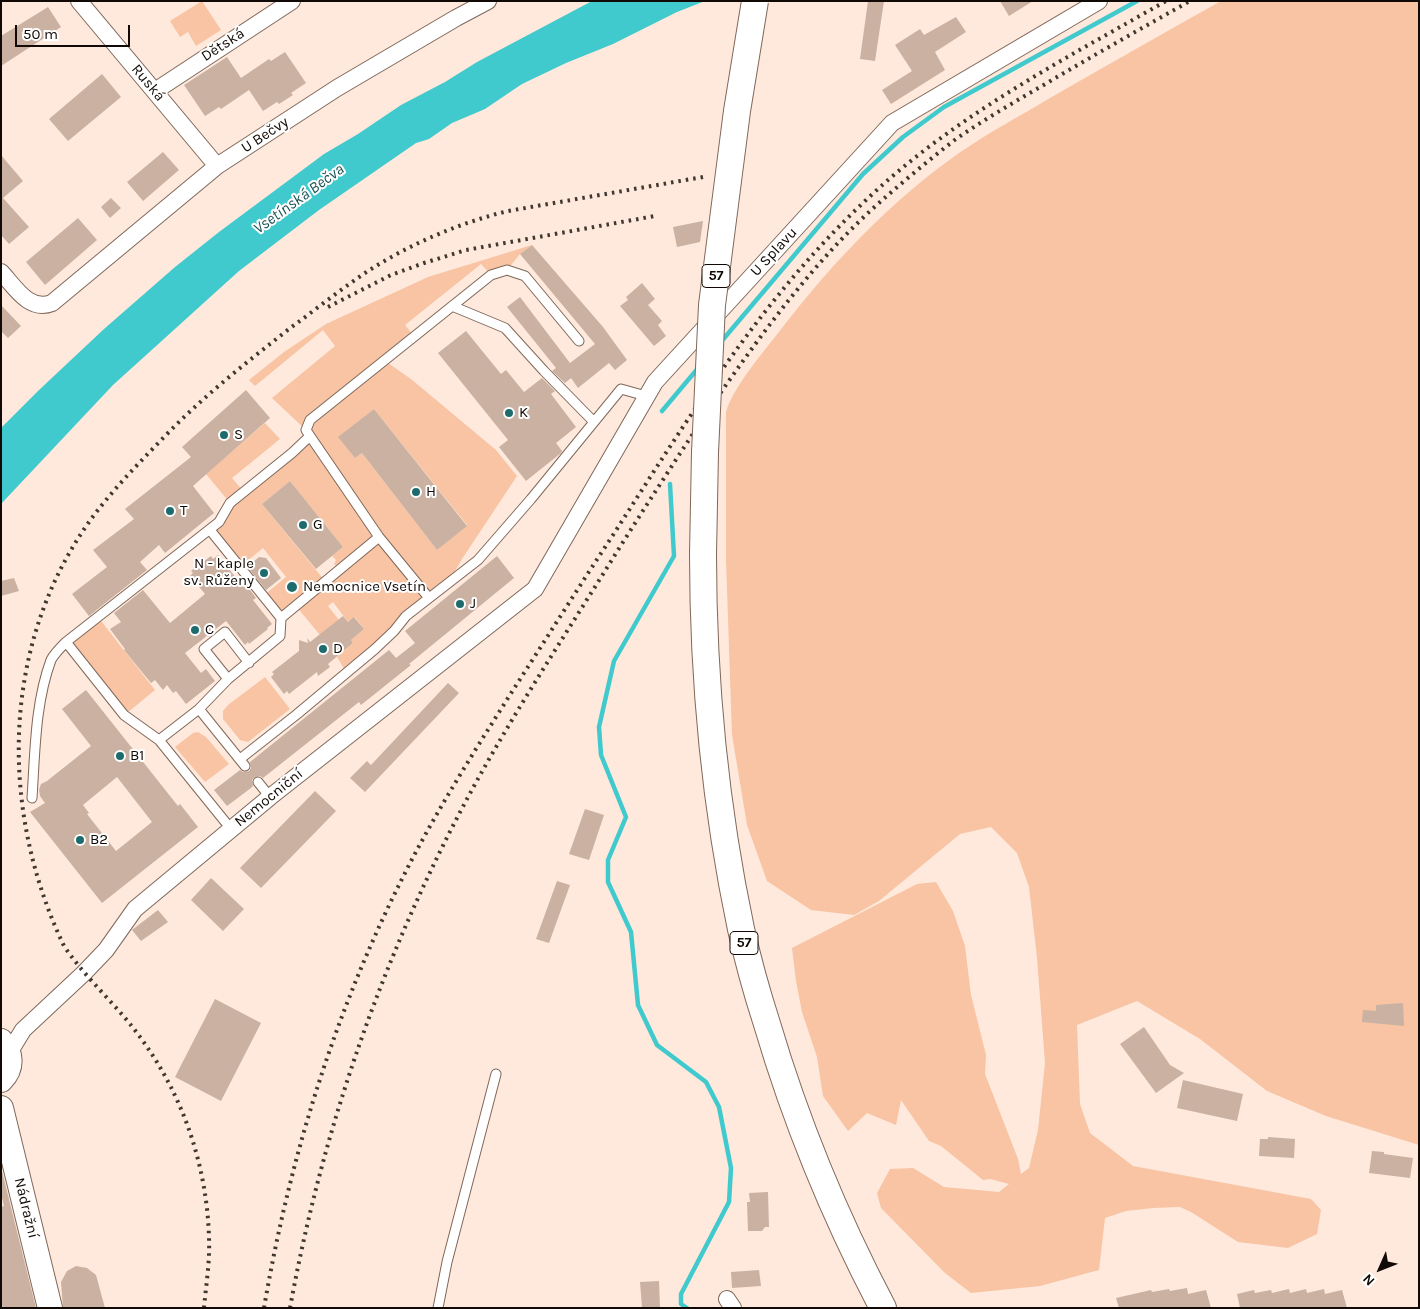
<!DOCTYPE html>
<html>
<head>
<meta charset="utf-8">
<style>
	body { margin:0 }
	#map { position:relative; width:1420px; height:1309px; overflow:hidden; background:#fee9dc; font-family:Karla,sans-serif }
	canvas { display:block }
	.frame { position:absolute; inset:0; border:2px solid #110905; pointer-events:none }
	.north { position:absolute; left:1355px; top:1244px; width:50px; height:50px; -webkit-text-stroke:4px #fff; paint-order:stroke; rotate:226deg; font-size:14px; font-weight:700; line-height:20px; text-align:center; color:#110905 }
	.north::after { content:''; display:block; margin:auto; width:18px; height:22px; background:#110905; clip-path:polygon(50% 0,100% 100%,50% 72%,0 100%) }
	.scale { position:absolute; left:15px; top:25px; width:115px; height:22px; box-sizing:border-box; border:2px solid #110905; border-top:0; padding-left:6px; font-size:15px; line-height:18px; white-space:nowrap; color:#110905; -webkit-text-stroke:4px #fff; paint-order:stroke }
</style>
</head>
<body>
<div id="map">
<canvas width="1420" height="1309"></canvas>
<div class="frame"></div>
<div class="north">N</div>
<div class="scale">50 m</div>
</div>
<script>
const context = document.querySelector('canvas').getContext('2d');
context.lineJoin = 'round';
function fillPath(path, color) { context.fillStyle = color; context.fill(path, 'evenodd'); }
function strokePath(path, color, width, dash) { context.strokeStyle = color; context.lineWidth = width; context.lineCap = dash ? 'butt' : 'round'; context.setLineDash(dash || []); context.stroke(path); }
function drawText(font, color, halo, rows, align = 'center') {
  context.font = font + ' Karla,sans-serif'; context.lineWidth = 4; context.setLineDash([]); context.textBaseline = 'middle'; context.strokeStyle = halo; context.fillStyle = color; for (const [text, x, y, turn = 0] of rows) {
    context.save(); context.translate(x, y); context.rotate((+turn || 0) * Math.PI / 180); context.textAlign = isNaN(turn) ? turn : align; if (halo) context.strokeText(text, 0, 0); context.fillText(text, 0, 0); context.restore();
  }
}
const green = new Path2D(`
	M202 1 221 30 196 46 188 32 180 37 170 21Z
	M1221 1H1419V1145L1326 1116 1267 1091 1200 1039 1137 1001 1077 1025 1080 1104 1090 1133 1133 1166 1311 1199 1321 1210 1317 1234 1288 1248 1238 1242 1191 1212 1180 1207 1153 1208 1126 1211 1105 1218 1099 1270 1040 1286 971 1293 945 1273 881 1208 877 1193 890 1169 913 1168 944 1187 999 1192 1009 1184 990 1179 983 1180 941 1146 929 1141 901 1100 896 1125 867 1113 848 1131 823 1096 817 1057 802 1012 796 981 792 948 917 884 936 882 953 911 965 946 971 995 986 1055 985 1074 1018 1159 1021 1174 1029 1168 1038 1130 1045 1063 1037 958 1029 887 1017 853 991 827 960 834 879 901 854 915 811 910 767 881 747 825 732 735 726 560V412C733 387 765 350 782 328 833 262 891 201 959 153 988 133 1020 116 1050 98 1107 65 1164 33 1221 1Z
	M532 245 520 254 507 270 491 275 481 264 405 325 414 336 385 361 411 379 496 450 517 476 462 559 454 573 346 672 337 657 353 643 351 640 364 629 355 617 348 622 333 602 328 606 339 620 320 635 296 606 281 618 263 596 286 577 263 548 240 567 210 530 230 503 206 474 265 423 280 439 232 478 244 492 310 436 306 430 272 398 335 346 323 330 255 386 249 380 284 352 326 324 428 277ZM374 409 467 525 437 550 362 453 355 458 339 437ZM290 481 343 547 332 556 336 560 334 564 339 570 325 581 262 504Z
	M98 617 155 690 127 713 66 642Z
	M265 677 290 709 248 742 240 740 223 719V711L228 705Z
	M198 732 206 737 229 764 205 782 175 747 193 733Z`);
const water = new Path2D(`
	M592 1H705L677 12 613 44 566 63 522 84 485 109 452 123 429 139 416 143 319 210 239 271 113 385 1 504V428L39 390 104 329 175 267 219 232 324 154 358 134 401 105 445 82 477 62Z`);
const stream = new Path2D(`
	M720 343 863 174 903 137 944 107 1137 1
	M662 411 699 367
	M670 484 674 556 614 661 599 727 601 755 626 817 608 860V882L631 932 638 1005 657 1045 706 1082 719 1107 731 1168 729 1202 681 1294V1304L687 1308`);
const building = new Path2D(`
	M868 1H884L875 61 860 59Z
	M1000 1H1033L1009 16Z
	M48 7 61 27 1 66V36Z
	M956 17 966 32 935 52 945 70 891 104 882 90 912 71 895 45 920 29 924 35Z
	M285 52 306 83 291 93 293 95 279 104 277 102 263 111 249 90 221 109 219 107 205 116 184 85 227 57 241 78 269 59 271 61Z
	M102 74 121 97 68 141 49 119Z
	M163 152 179 170 143 201 127 182Z
	M1 155 23 181 3 198 29 227 9 244 1 235Z
	M111 198 121 208 110 218 101 207Z
	M78 218 97 240 45 285 26 262Z
	M703 221 700 242 677 247 673 227Z
	M532 245 603 327 627 360 615 370 609 363 578 388 571 378 565 383 552 371 556 368 507 307 520 297 570 363 595 344 520 254Z
	M642 283 655 299 648 305 662 321 658 325 666 336 654 346 620 306 628 300 626 297Z
	M1 305 21 326 8 338 1 331Z
	M466 331 501 374 506 370 524 392 542 378 555 391 551 394 576 427 556 443 562 451 561 453 526 481 499 447 508 440 438 353Z
	M246 390 270 418 193 486 214 513 165 553 159 545 140 562 147 570 89 616 72 594 107 567 93 550 134 519 125 509 191 457 182 447Z
	M374 409 467 526 437 550 362 453 355 458 338 437Z
	M290 481 343 547 316 569 262 504Z
	M218 555 243 587 245 583 256 598 253 600 272 624 267 628 268 629 249 644 248 642 245 645 226 621 185 653 201 673 206 669 215 681 186 704 176 691 173 693 167 685 163 690 155 680 151 683 124 650 125 649 110 629 121 622 114 613 143 590 170 623 205 594 190 576 193 573 191 571 211 556 213 559Z
	M497 556 514 578 409 664 411 665 361 705 359 702 263 778 260 776 255 777 252 780 253 786 251 788 227 806 214 790 240 770 243 772 249 771 251 768 250 762 389 650 396 658 415 643 405 631Z
	M259 557 266 558 281 578 266 590 250 570 253 562Z
	M14 578 19 591 1 596V581Z
	M343 616 348 622 354 617 364 629 351 640 353 643 328 664 330 667 318 676 317 672 289 694 287 691 284 694 271 677 274 674 272 672 299 651V640L308 643 307 638 310 642Z
	M448 683 459 693 365 792 350 778 367 761 371 765Z
	M86 690 178 806 180 804 198 827 102 903 30 812 45 803 40 796 39 790 41 784 47 781 91 746 62 709ZM117 777 152 822 116 851 87 814 89 813 83 805Z
	M315 791 336 811 261 888 240 868Z
	M585 809 604 815 589 860 569 854Z
	M211 878 244 909 223 931 191 900Z
	M557 881 570 885 549 943 536 939Z
	M158 910 168 922 141 941 132 930Z
	M215 999 261 1023 221 1101 175 1077Z
	M1403 1003 1404 1026 1362 1022 1363 1010 1376 1011V1005Z
	M1144 1027 1170 1065 1184 1073 1156 1093 1120 1044Z
	M1183 1080 1243 1094 1237 1121 1177 1108Z
	M1268 1137 1295 1139 1294 1158 1259 1156 1260 1139H1268Z
	M1372 1151 1384 1152V1154L1413 1158 1410 1178 1369 1173Z
	M1 1167 36 1308H3L1 1302V1207L4 1206 1 1194Z
	M768 1192 769 1227H765L762 1231H748L747 1202H750L749 1193Z
	M76 1266 87 1268 96 1275 105 1308H63L61 1282 67 1271Z
	M759 1270 761 1286 732 1288 731 1272Z
	M659 1281 660 1308H642L640 1282Z
	M1187 1288 1188 1294 1206 1290 1211 1308H1119L1116 1298 1151 1290 1152 1292 1169 1289 1170 1291Z
	M1289 1289 1290 1293 1306 1289 1307 1293 1324 1289 1325 1294 1342 1290 1347 1308H1240L1237 1294 1254 1290 1255 1293 1271 1290 1272 1293Z`);
const lane = new Path2D(`
	M452 306 505 328 544 371 594 422
	M210 530 281 618
	M429 598 379 537 310 436 306 430 310 420 491 275 507 270 525 276 579 341
	M66 642 124 715 159 740 231 829
	M228 679 204 649 225 632 249 663
	M199 709 245 766
	M159 740 199 709 228 679 280 636 281 618 379 537
	M240 759 296 715 375 649 394 631 406 616 478 560 531 499 621 389 646 396
	M258 782 270 797
	M32 798C35 753 35 703 51 660 54 654 61 647 66 642L219 522 230 503 292 453 310 436
	M438 1308 447 1262 496 1074`);
const street = new Path2D(`
	M79 1 217 166
	M155 91 292 1
	M1 272C15 287 29 312 52 303L217 166 337 88 456 18 488 1
	M9 1053 23 1030 84 973 106 950 135 909 270 797 535 589 655 382 892 123 1099 1
	M727 1299 733 1308`);
const secondary = new Path2D(`
	M1 1041C12 1053 13 1068 1 1080
	M1 1108 50 1308`);
const primary = new Path2D(`
	M703 554C703 680 715 806 741 929 748 961 757 993 767 1024 796 1122 835 1217 883 1308`);
const rail = new Path2D(`
	M328 307 391 275 424 263 466 250 655 216
	M204 1308C206 1285 210 1262 209 1238 207 1166 183 1095 140 1037 117 1005 86 979 64 946 0 812 0 648 89 522 112 490 140 462 168 433 205 395 247 362 289 329 315 310 341 289 368 271 410 244 459 223 508 211L703 177
	M264 1308C290 1156 336 1008 406 871 438 808 477 747 515 687 548 636 580 585 613 535 689 417 762 298 865 201 953 117 1061 61 1166 1
	M290 1308C321 1138 377 972 457 818 505 725 563 639 618 550 649 501 680 453 712 405 762 333 814 261 880 202 904 181 930 159 956 139 985 119 1016 101 1047 83 1094 55 1142 28 1190 1`);
const primaryBridge = new Path2D(`
	M703 554 705 452 712 305 737 111 755 1`);
const markers = [
	[509,413,5,"#1e6b6d"],
	[224,435,5,"#1e6b6d"],
	[416,492,5,"#1e6b6d"],
	[170,511,5,"#1e6b6d"],
	[303,525,5,"#1e6b6d"],
	[264,573,5,"#1e6b6d"],
	[292,587,6,"#1e6b6d"],
	[460,604,5,"#1e6b6d"],
	[195,630,5,"#1e6b6d"],
	[323,649,5,"#1e6b6d"],
	[120,756,5,"#1e6b6d"],
	[80,840,5,"#1e6b6d"]
];
const shields = [
	[716,276,28],
	[744,943,28]
];
const shieldNames = [
	["57",716,276],
	["57",744,943]
];
const streetNames = [
	["Dětská",223,45,-33],
	["Ruská",148,83,50],
	["U Bečvy",265,135,-33],
	["U Splavu",774,252,-47],
	["Nemocniční",269,798,-39],
	["Nádražní",26,1208,76]
];
const poiNames = [
	["K",519,413],
	["S",234,435],
	["H",426,492],
	["T",180,511],
	["G",313,525],
	["N - kaple",254,564,"right"],
	["sv. Růženy",254,581,"right"],
	["Nemocnice Vsetín",303,587],
	["J",470,604],
	["C",205,630],
	["D",333,649],
	["B1",130,756],
	["B2",90,840]
];
const waterNames = [
	["Vsetínská Bečva",299,199,-36]
];
fillPath(green, '#f8c4a3');
fillPath(water, '#40cace');
strokePath(stream, '#40cace', 4.5);
fillPath(building, '#cab1a2');
strokePath(lane, '#7f685a', 11);
strokePath(street, '#7f685a', 18);
strokePath(secondary, '#7f685a', 26);
strokePath(primary, '#7f685a', 28);
strokePath(lane, '#fff', 9);
strokePath(street, '#fff', 16);
strokePath(secondary, '#fff', 24);
strokePath(primary, '#fff', 26);
strokePath(rail, '#413731', 4, [2.5, 5]);
strokePath(primaryBridge, '#7f685a', 28, []);
strokePath(primaryBridge, '#fff', 26);
for (const [x, y, r, color] of markers) { const dot = new Path2D(); dot.arc(x, y, r, 0, 2 * Math.PI); context.fillStyle = color; context.fill(dot); strokePath(dot, '#fff', 2); }
for (const [x, y, w] of shields) { const box = new Path2D(); box.roundRect(x - w / 2, y - 11.5, w, 23, 4); context.fillStyle = '#fff'; context.fill(box); strokePath(box, '#110905', 1); }
drawText('bold 14px', '#110905', null, shieldNames);
drawText('15px', '#110905', '#fff', streetNames);
drawText('15px', '#110905', '#fff', poiNames, 'left');
drawText('italic 16px', '#1a5355', '#fff', waterNames);
</script>
</body>
</html>
